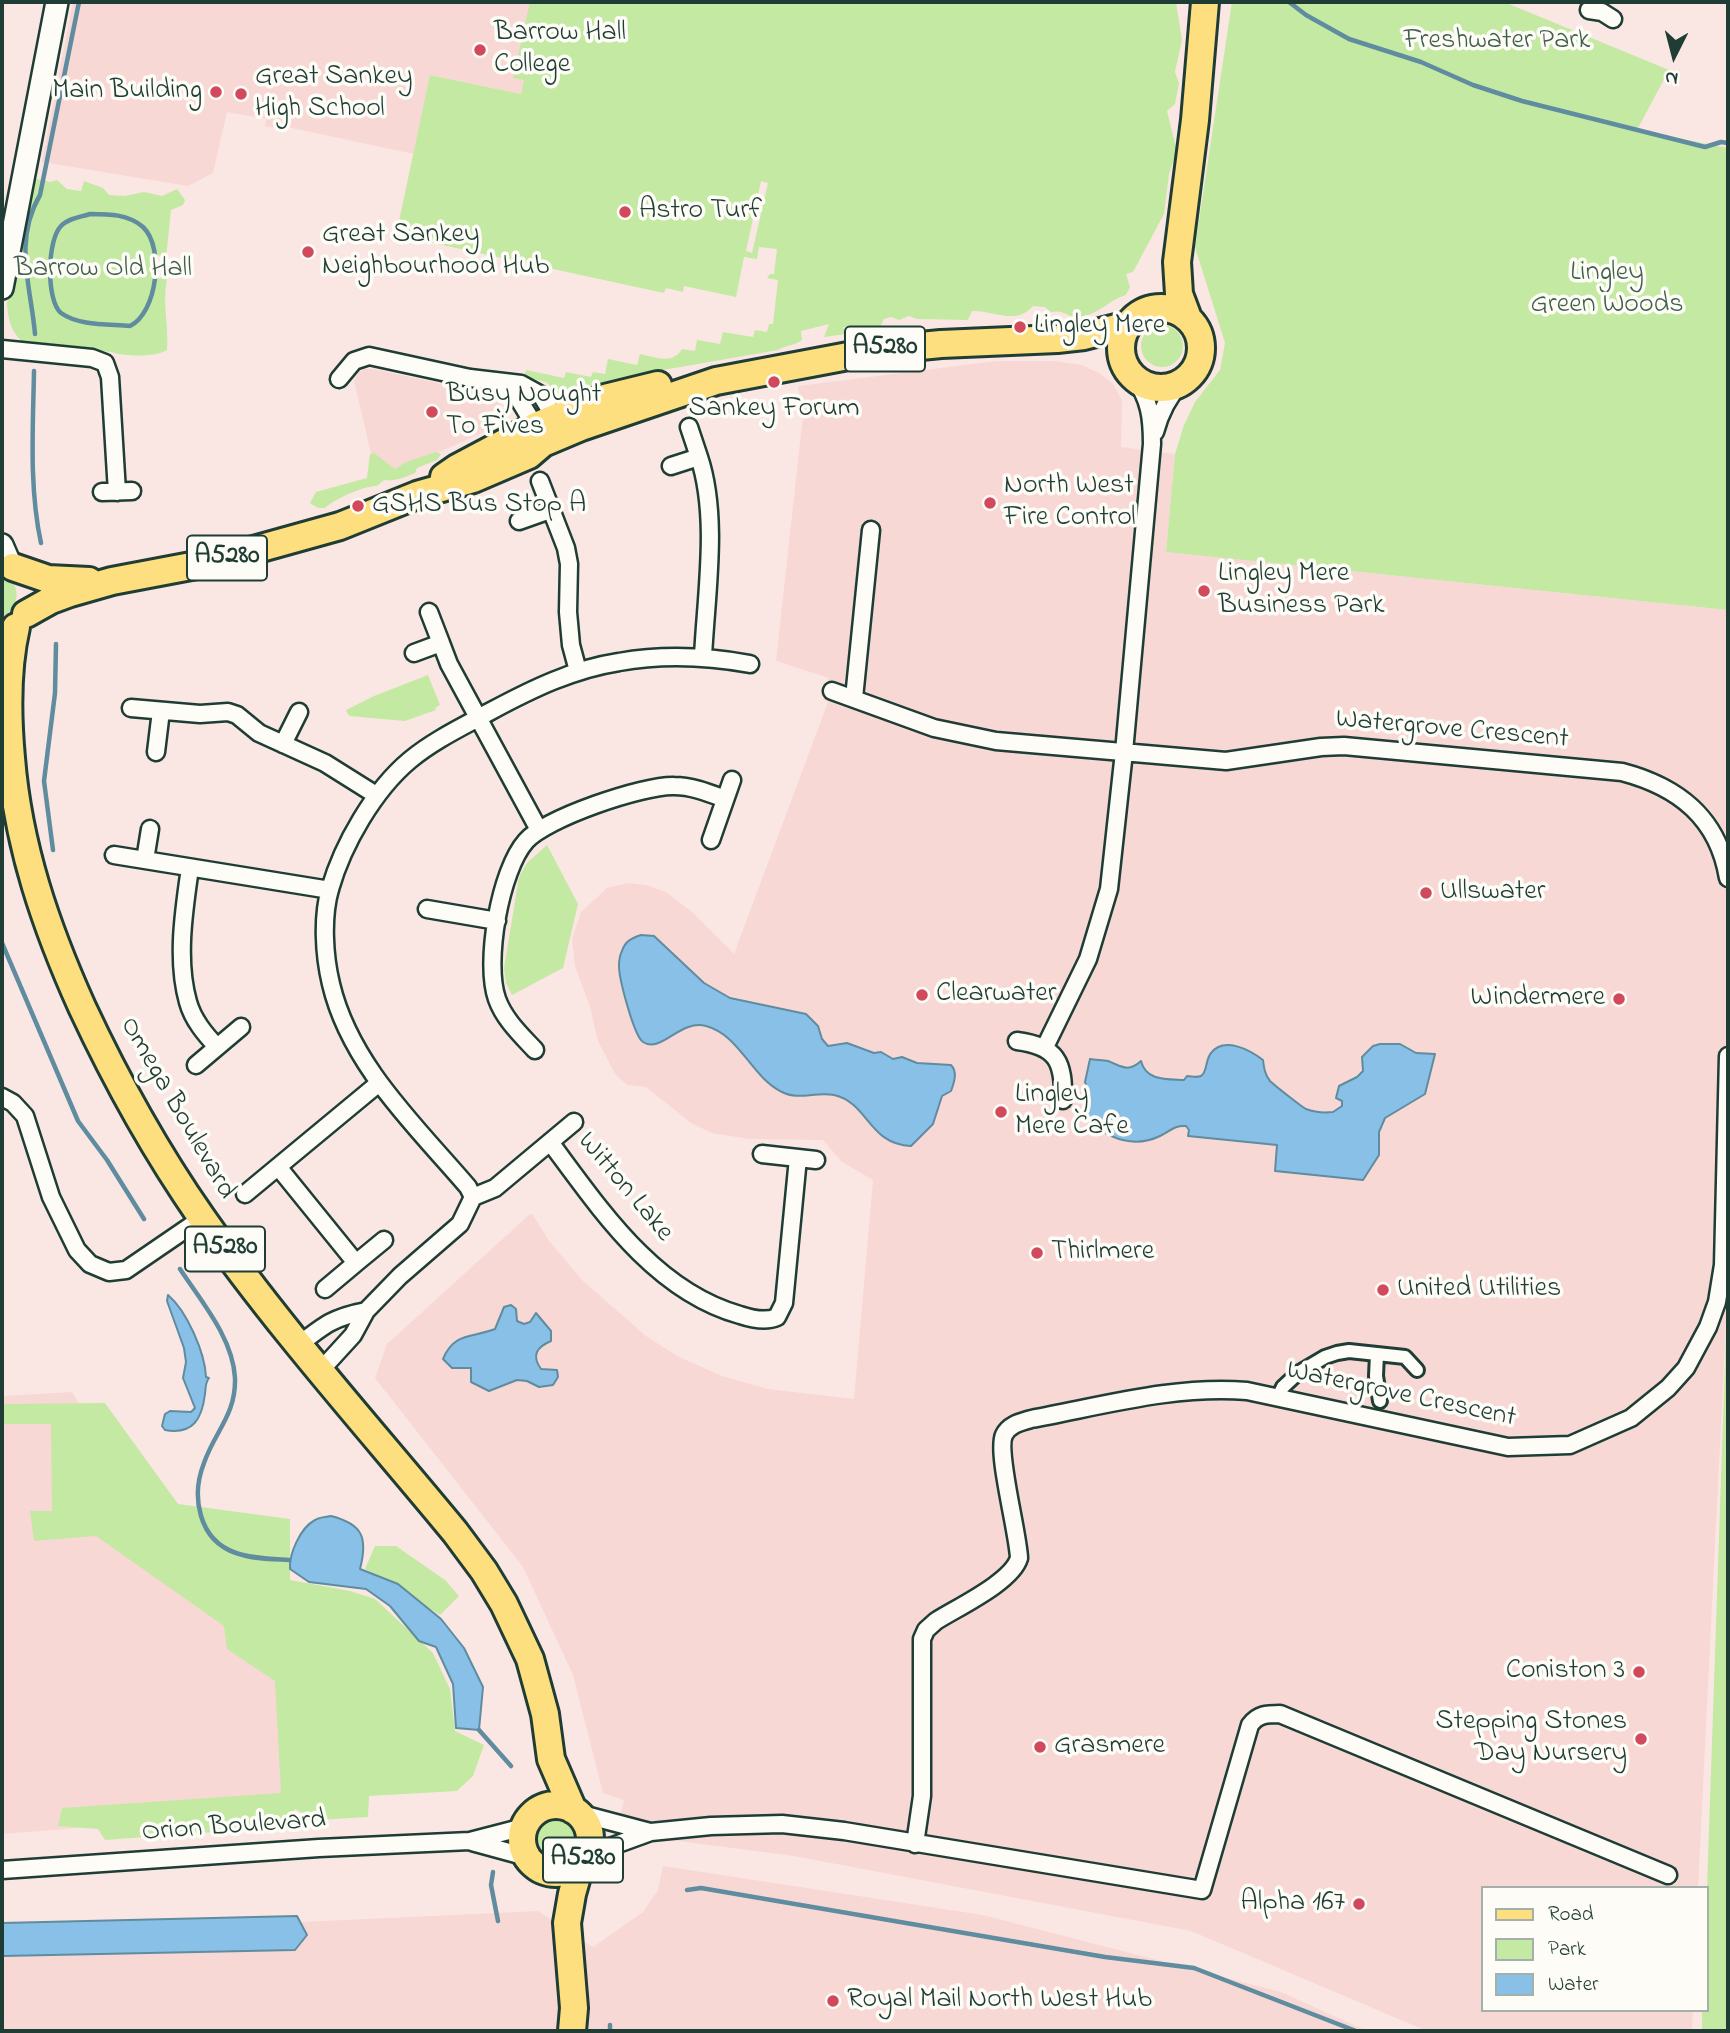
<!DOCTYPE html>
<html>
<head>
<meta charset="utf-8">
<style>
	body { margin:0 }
	#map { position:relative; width:1730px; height:2033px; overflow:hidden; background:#fae7e3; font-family:"Indie Flower",sans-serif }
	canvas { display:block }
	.frame { position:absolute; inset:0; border:4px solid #1f3d34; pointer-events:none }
	.legend { position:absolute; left:1481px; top:1886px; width:228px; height:126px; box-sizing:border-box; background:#fdfcf7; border:2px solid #a4b0a9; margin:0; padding:9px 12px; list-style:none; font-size:21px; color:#1f3d34 }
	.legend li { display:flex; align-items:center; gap:14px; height:35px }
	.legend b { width:35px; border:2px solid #a4b0a9 }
	.north { position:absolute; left:1639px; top:21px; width:70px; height:70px; -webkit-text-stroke:5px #fdfcf7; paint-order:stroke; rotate:186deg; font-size:19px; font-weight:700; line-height:28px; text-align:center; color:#1f3d34 }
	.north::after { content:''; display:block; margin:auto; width:24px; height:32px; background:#1f3d34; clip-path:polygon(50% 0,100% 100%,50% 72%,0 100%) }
</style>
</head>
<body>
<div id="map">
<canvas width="1730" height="2033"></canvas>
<div class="frame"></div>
<ul class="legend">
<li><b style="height:9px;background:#fddf80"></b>Road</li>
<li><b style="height:19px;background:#c4e9a2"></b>Park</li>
<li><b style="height:19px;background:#89c0e7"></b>Water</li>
</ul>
<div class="north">N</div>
</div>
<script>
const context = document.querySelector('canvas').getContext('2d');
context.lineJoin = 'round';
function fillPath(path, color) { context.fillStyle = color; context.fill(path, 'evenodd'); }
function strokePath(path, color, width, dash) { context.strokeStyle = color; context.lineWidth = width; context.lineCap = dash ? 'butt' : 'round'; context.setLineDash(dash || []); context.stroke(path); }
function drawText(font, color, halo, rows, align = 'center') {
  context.font = font + ' "Indie Flower",sans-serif'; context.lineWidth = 7; context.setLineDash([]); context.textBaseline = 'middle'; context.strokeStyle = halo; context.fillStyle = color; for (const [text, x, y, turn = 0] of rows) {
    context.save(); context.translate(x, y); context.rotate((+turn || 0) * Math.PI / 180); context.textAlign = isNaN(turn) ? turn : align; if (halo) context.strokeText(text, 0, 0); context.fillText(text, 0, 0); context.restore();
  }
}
const built = new Path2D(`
	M73 2H809L525 80 521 94 431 75 414 154 282 126 276 128 265 126 266 119 227 112 213 173 188 186 42 162Z
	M997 361H1055L1082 365 1101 374 1113 384 1122 400 1121 447 1175 454 1166 552 1728 610V1282L1698 1888H1483V2010H1693L1692 2031H1427L1191 1931 794 1856 663 1839 620 1851 618 1825 624 1800 603 1793 573 1675 523 1567 375 1378 387 1344 530 1214 533 1215 549 1241 582 1280 646 1336 677 1356 722 1376 768 1389 854 1399 873 1180 842 1162 823 1140 749 1139 712 1133 691 1123 646 1087 627 1085 615 1074 598 1041 590 1007 575 966 572 939 581 912 607 888 628 883 646 885 666 892 692 912 734 954 828 702 823 699 829 678 776 661 803 415 798 386Z
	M365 369H373L462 388 495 399 501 402 504 423 395 472 372 458 354 381 359 372Z
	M72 1392 79 1403 292 1653 304 1804 270 1813 2 1834V1396Z
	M663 1866 983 1915 1281 1992 1367 2031H2V1936L538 1911 593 1947 643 1912 658 1890Z`);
const green = new Path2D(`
	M530 2H1176L1182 40 1175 72 1179 83 1175 104 1167 111 1177 151 1169 174 1164 214 1133 272 1126 274 1130 287 1126 295C1109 300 1098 315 1079 317 1068 318 1064 309 1051 312L1045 307 1033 306C1016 326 993 310 972 311L968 320 917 319 909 316 899 320 891 317 884 319 879 329 857 332 852 326 843 327 846 334 824 337 829 324 801 331 802 340C794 346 785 345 778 350L663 370 629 378 578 394 560 395 546 382 524 377 526 370 564 378 566 372 591 377 593 372 605 374 608 359 637 365 640 354C655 357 673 365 682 349L695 351 697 340 720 344 723 332 753 337 755 330 767 332 769 324H773L778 280 767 278 770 274H774L777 249 759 247 757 259 744 257 736 297 684 286 683 292 666 288 664 293 396 235 430 75 521 94 524 80 513 78ZM761 181 768 183 752 253 746 251Z
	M1232 2H1504L1669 70 1637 130 1728 148V610L1166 552 1175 454 1184 425 1195 402 1220 370 1225 343 1195 247Z
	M37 179 50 182 57 180 67 189 81 191 84 181 103 188 109 195 125 196 144 192 162 196 177 189 185 200 183 205 171 210 166 258 155 254 156 278 167 279C162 303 169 325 167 350 157 357 123 357 112 352L26 345C11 333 8 320 7 303L30 188Z
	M1141 346a21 21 0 1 1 42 0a21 21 0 1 1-42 0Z
	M436 452 441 454 437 460 417 468 415 473C405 477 395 482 384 480L377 486C366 485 332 500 325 508H318L310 503 316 492 367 478 370 454 374 453 395 469 406 462Z
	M2 573C22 583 21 607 2 617Z
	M428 675 440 705 435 708 436 710 405 721 350 716 347 713 346 710 374 696Z
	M547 845 578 904 563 968 512 995 506 983 504 968 519 877 527 863Z
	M1728 1275V2031H1702V2010H1707V1888Z
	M105 1403 178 1504 290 1519V1580L350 1591 375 1599 433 1653 450 1689 455 1731 484 1745 473 1776 457 1791 369 1796 368 1817 316 1820 295 1809 282 1827 105 1840 98 1829 58 1826 62 1808 281 1793 275 1681 227 1649 224 1626 96 1536 34 1541 30 1511H52L51 1424H2V1404Z
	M375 1546H396L445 1580 459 1596 440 1615 365 1569Z
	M538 1838a21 21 0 1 1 42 0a21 21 0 1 1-42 0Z`);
const water = new Path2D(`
	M641 935 654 936 704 983 730 998 806 1014 818 1026 822 1039 828 1046 847 1043 874 1053 881 1052 893 1059 902 1057 917 1063 951 1065C958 1072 954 1083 951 1091L942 1096 933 1124 911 1146C868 1144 869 1103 834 1095 816 1091 799 1101 782 1092 751 1077 740 1035 706 1026 680 1019 661 1054 643 1042 634 1036 619 979 619 966 619 962 620 955 622 951 625 941 632 938 641 935Z
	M1380 1044H1400L1416 1053 1435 1054 1425 1094 1385 1118 1379 1132V1155L1363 1180 1275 1171 1277 1145 1188 1136 1189 1130 1186 1126C1175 1125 1170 1131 1160 1136 1133 1149 1109 1139 1087 1120L1090 1096 1085 1082 1090 1059C1095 1060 1103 1060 1108 1061 1121 1066 1128 1073 1141 1061 1146 1081 1166 1079 1184 1080L1187 1076C1192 1076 1200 1079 1203 1074 1207 1069 1206 1059 1211 1053 1224 1036 1250 1050 1263 1060 1264 1068 1265 1075 1270 1081 1274 1085 1302 1107 1306 1109 1314 1112 1324 1113 1333 1112L1342 1106V1101L1336 1098 1339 1086 1357 1077 1363 1071 1362 1057 1373 1046Z
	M168 1295C187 1311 205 1353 206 1377L209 1378C205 1383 206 1387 205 1394 202 1419 193 1435 165 1430L162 1426 165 1414 170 1411 191 1412 195 1408 183 1378 186 1362 184 1348 167 1301Z
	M511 1305 516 1309 517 1321 524 1324 530 1322 536 1313 551 1331V1341C537 1347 531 1355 541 1369L557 1370 558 1377 553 1385 539 1387 527 1381 517 1380 489 1391 471 1382V1368H452L443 1359C454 1332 472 1338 495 1329L504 1307Z
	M331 1516C363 1524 368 1538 360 1569L398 1584 441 1619 464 1648 483 1687 479 1730 456 1728 453 1684 436 1647 419 1641 390 1606 366 1589 309 1582 290 1569C289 1554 300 1528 315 1520 319 1517 326 1517 331 1516Z
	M297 1916 307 1935 295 1950 2 1956V1923Z`);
const stream = new Path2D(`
	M1289 2 1306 15 1349 39 1421 62 1473 85 1522 101 1705 147 1721 142 1728 143
	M90 214C109 214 128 214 143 227 165 248 157 313 130 326 109 324 79 326 61 313 46 301 47 240 61 226 68 218 81 217 90 214Z
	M35 334C31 287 13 241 40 195L79 2
	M34 371C33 428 29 488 41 543
	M53 850 44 781 55 693 56 644
	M2 943 78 1121 107 1160 144 1219
	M180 1269C201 1301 233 1338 235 1378 236 1415 215 1431 204 1463 191 1496 198 1540 236 1553 253 1559 272 1559 289 1560
	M479 1730 511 1766
	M493 1872 491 1885 498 1921
	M687 1890 701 1888 1105 1957 1194 1968 1356 2031
	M610 2031V2025`);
const pedestrian = new Path2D(`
	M1377 1354 1376 1376 1380 1401
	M1278 1397 1283 1387 1298 1373 1325 1357 1337 1353 1349 1351 1405 1357 1417 1370`);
const minor = new Path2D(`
	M1589 10 1602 12 1613 19
	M2 349 92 358 105 363 110 377 117 492
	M339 379 354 361 369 356 470 378 521 384 541 395 558 423
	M497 383 518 398 538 431
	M1155 432C1160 413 1168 397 1181 383
	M699 457C719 517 706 594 703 657
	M671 466 699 457 689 427
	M540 481 566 548 569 564 568 612 571 645 578 671
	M102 492 132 491
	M519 521 550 510
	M429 612 441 643
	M414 653 441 643 449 664 539 830
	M832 691 934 728 996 741 1226 761 1321 747 1344 746 1622 772C1679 787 1718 818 1728 878
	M854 698 871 530
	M131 708 200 714 228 712 237 715 259 733 325 763 376 795
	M283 744 299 712
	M156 752 161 711
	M711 840 732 780
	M114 855 330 890
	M145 860 150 829
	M190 868C184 910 176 960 188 1002 193 1020 205 1034 217 1047
	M427 909 497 921
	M1017 1041C1057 1046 1064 1062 1063 1100
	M1045 1047 1088 959 1109 889 1124 752 1152 444C1152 419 1150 399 1134 378
	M535 1050C521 1035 504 1019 497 999 484 963 500 870 526 841 546 818 643 785 674 786 692 786 709 793 725 799
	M196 1065 241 1027
	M2 1097 13 1103 25 1116 51 1197 77 1250 90 1264 109 1272 126 1270 202 1218
	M550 1142C600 1209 654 1291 740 1315 752 1319 766 1322 777 1317L784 1303 798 1158
	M762 1154 816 1160
	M279 1168 356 1263 325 1289
	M245 1194 379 1083
	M473 1197 495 1188 574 1122
	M356 1263 384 1240
	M300 1344C324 1325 334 1317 366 1311
	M321 1370 353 1335 366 1311 400 1276 460 1224 473 1197 468 1187C416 1126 350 1065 331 984 324 955 322 917 330 889 343 844 374 790 410 760 434 740 464 726 491 711 532 689 573 669 619 662 664 654 706 656 750 664
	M578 1813 650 1832
	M472 1842 527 1857
	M915 1844 922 1796V1639L926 1630 936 1621C958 1607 1012 1582 1019 1558 1018 1532 996 1452 1004 1435 1009 1424 1022 1422 1031 1419 1102 1406 1175 1385 1247 1391L1508 1447 1570 1445 1631 1418 1668 1388 1686 1368 1708 1327 1717 1302 1723 1265 1728 1056
	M585 1856 651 1832 711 1826 782 1824 844 1831 1202 1890 1250 1725C1258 1714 1267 1714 1280 1714L1668 1875
	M2 1870 319 1848 470 1841 524 1827`);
const tertiary = new Path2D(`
	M2 288 57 2
	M2 545 11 566`);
const primary = new Path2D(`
	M1121 348a40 40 0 1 1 80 0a40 40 0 1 1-80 0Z
	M1188 318 1179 294 1177 262 1195 120 1205 2
	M444 477 457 468 536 426 574 410 605 398 658 385
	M13 567 48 579 89 581
	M26 614 51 600 70 593 112 581 207 563 340 526 417 495 473 479 529 455 543 443 581 427 716 381 880 350 941 344 1057 339 1084 336 1128 325
	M16 627C6 670 7 714 11 758 18 846 46 927 82 1007 116 1080 156 1152 202 1218 279 1328 370 1429 455 1532L484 1571 504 1604 530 1659 545 1714 551 1759 573 1810
	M522 1839a34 34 0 1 1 68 0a34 34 0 1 1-68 0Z
	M572 2031 574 2008 567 1923 572 1894 581 1862`);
const markers = [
	[480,50,7,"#d1495b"],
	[216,92,7,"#d1495b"],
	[241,94,7,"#d1495b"],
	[625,212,7,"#d1495b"],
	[308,252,7,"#d1495b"],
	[1020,327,7,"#d1495b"],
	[774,382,7,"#d1495b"],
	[432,412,7,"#d1495b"],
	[990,503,7,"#d1495b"],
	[358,506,7,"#d1495b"],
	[1204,591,7,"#d1495b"],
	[1426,893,7,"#d1495b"],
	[922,995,7,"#d1495b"],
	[1619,999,7,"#d1495b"],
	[1001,1112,7,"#d1495b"],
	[1037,1253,7,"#d1495b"],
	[1383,1290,7,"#d1495b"],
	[1639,1672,7,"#d1495b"],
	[1641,1739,7,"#d1495b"],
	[1040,1747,7,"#d1495b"],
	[1359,1904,7,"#d1495b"],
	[833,2001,7,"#d1495b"]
];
const shields = [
	[885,349,80],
	[227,558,80],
	[225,1249,80],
	[583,1860,80]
];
const shieldNames = [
	["A5280",885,349],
	["A5280",227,558],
	["A5280",225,1249],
	["A5280",583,1860]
];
const poiNames = [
	["Barrow Hall",494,34],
	["College",494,66],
	["Great Sankey",255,78],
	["High School",255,110],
	["Main Building",202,92,"right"],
	["Astro Turf",639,212],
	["Great Sankey",322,236],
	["Neighbourhood Hub",322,268],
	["Lingley Mere",1034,327],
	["Busy Nought",446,396],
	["To Fives",446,428],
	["Sankey Forum",774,410,"center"],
	["North West",1004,487],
	["Fire Control",1004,519],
	["GSHS Bus Stop A",372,506],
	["Lingley Mere",1218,575],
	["Business Park",1218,607],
	["Ullswater",1440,893],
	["Clearwater",936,995],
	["Windermere",1605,999,"right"],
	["Lingley",1015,1096],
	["Mere Cafe",1015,1128],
	["Thirlmere",1051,1253],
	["United Utilities",1397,1290],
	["Coniston 3",1625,1672,"right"],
	["Stepping Stones",1627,1723,"right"],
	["Day Nursery",1627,1755,"right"],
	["Grasmere",1054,1747],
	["Alpha 167",1345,1904,"right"],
	["Royal Mail North West Hub",847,2001]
];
const parkNames = [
	["Freshwater Park",1497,42],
	["Barrow Old Hall",103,270],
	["Lingley",1607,274],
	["Green Woods",1607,306]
];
const streetNames = [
	["Watergrove Crescent",1452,731,5],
	["Omega Boulevard",176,1109,60],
	["Witton Lake",624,1188,50],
	["Watergrove Crescent",1401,1396,12],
	["Orion Boulevard",234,1828,-4]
];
fillPath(built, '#f8d8d5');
fillPath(green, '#c4e9a2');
fillPath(water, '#89c0e7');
strokePath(water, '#5f8c9f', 2);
strokePath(stream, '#5f8c9f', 4.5);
strokePath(pedestrian, '#1f3d34', 18);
strokePath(minor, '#1f3d34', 21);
strokePath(tertiary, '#1f3d34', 26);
strokePath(primary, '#1f3d34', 32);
strokePath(pedestrian, '#fdfcf7', 12);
strokePath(minor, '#fdfcf7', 16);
strokePath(tertiary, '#fdfcf7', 21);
strokePath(primary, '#fddf80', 26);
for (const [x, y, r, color] of markers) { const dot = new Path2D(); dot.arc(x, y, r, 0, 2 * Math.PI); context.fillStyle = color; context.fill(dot); strokePath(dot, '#fdfcf7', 2.5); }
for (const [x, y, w] of shields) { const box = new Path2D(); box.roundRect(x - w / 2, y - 22.5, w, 45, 5); context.fillStyle = '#fdfcf7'; context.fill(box); strokePath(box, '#1f3d34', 2); }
drawText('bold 26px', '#1f3d34', null, shieldNames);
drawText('28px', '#1f3d34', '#fdfcf7', poiNames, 'left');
drawText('28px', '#405f4a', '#fdfcf7', parkNames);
drawText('28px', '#1f3d34', '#fdfcf7', streetNames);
</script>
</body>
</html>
